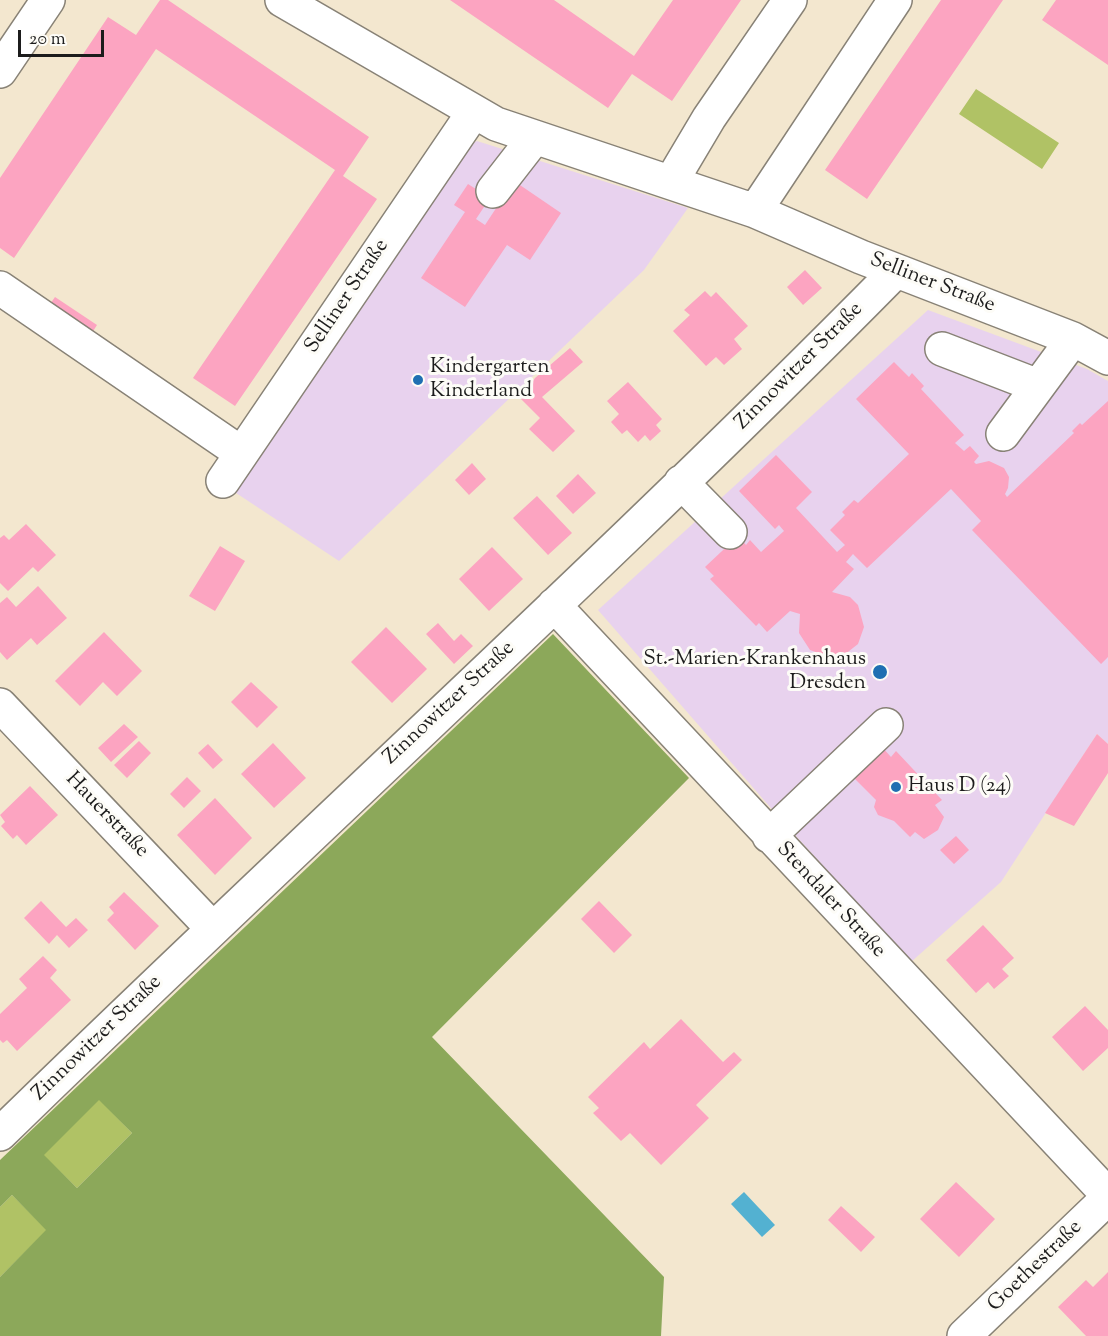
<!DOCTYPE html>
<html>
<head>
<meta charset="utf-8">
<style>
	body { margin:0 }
	#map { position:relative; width:1108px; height:1336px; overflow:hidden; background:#f3e7cf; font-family:"Sorts Mill Goudy",serif }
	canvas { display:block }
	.scale { position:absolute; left:18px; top:30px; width:86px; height:27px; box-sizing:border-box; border:3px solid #1c1c1c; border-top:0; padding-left:8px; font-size:18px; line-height:21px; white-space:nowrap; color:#1c1c1c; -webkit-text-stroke:4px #fdfcf7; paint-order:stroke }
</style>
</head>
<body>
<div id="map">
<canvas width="1108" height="1336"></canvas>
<div class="scale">20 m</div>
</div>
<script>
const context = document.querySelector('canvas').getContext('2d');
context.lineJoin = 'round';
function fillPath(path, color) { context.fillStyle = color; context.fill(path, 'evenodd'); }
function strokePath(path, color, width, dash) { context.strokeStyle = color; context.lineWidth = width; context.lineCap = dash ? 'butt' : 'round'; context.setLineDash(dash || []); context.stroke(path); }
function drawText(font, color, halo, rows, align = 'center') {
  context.font = font + ' "Sorts Mill Goudy",serif'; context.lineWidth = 6; context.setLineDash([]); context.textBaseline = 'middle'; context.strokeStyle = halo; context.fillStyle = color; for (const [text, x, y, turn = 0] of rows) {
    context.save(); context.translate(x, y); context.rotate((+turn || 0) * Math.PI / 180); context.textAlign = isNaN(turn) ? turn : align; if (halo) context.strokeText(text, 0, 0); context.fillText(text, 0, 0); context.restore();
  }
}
const built = new Path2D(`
	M477 141 688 208 644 270 339 561 233 491 468 146Z
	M928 310 1087 369 1108 381V744L1097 734 1001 882 911 962 784 823 598 610Z`);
const green = new Path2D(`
	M976 89 1059 143 1042 169 959 114Z
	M99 1099 132 1133 77 1188 43 1155Z
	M12 1195 47 1230 0 1277V1207Z`);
const forest = new Path2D(`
	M553 634 689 778 432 1037 664 1277 661 1336H0V1277L46 1230 12 1195 0 1207V1160ZM99 1100 132 1133 77 1188 44 1155Z`);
const water = new Path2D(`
	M744 1192 775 1225 762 1237 731 1204Z`);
const building = new Path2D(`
	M160 0H168L369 137 343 176 377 199 235 406 193 378 335 170 156 49 14 258 0 248V178L108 17 136 35Z
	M450 0H554L634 56 673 0H741L672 101 632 74 608 108Z
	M941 0H1003L867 199 825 170Z
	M1056 0H1108V65L1042 20Z
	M514 181 561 213 530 260 507 245 465 307 421 278 465 212 454 205 468 184 490 198 476 219 485 225Z
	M805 270 822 288 803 305 787 287Z
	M705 291 711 297 716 292 748 326 734 339 742 349 724 365 716 357 706 366 673 331 690 315 684 310Z
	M55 297 97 325 90 336 48 307Z
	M570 348 583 362 542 397 575 431 553 452 529 429 540 418 521 399 535 378Z
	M894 362 909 377 912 373 924 386 921 389 964 435 955 443 964 451 970 446 979 456 974 462 976 464 989 461 1004 468 1009 477 1008 488 1005 494 1007 497 1074 433 1072 431 1080 423 1082 425 1108 401V657L1101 664 972 530 981 521 951 489 867 568 853 554 846 562 854 569 832 592 850 597 858 605 864 627 858 644 844 655 832 658 810 650 799 633 800 614 790 611 767 632 759 623 756 626 710 579 714 576 705 567 738 536 746 545 750 540 761 552 784 531 779 525 775 529 739 491 776 455 812 492 796 508 837 552 845 545 830 530 845 515 842 512 854 500 858 503 909 454 856 399Z
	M628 382 662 419 656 425 661 431 650 441 645 435 638 442 627 430 622 434 611 422 619 414 607 401Z
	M472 463 486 479 469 495 455 480Z
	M578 474 596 493 573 514 556 496Z
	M537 496 572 533 548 555 513 518Z
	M26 524 56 555 38 572 33 567 8 591 0 583V538L4 535 9 540Z
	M220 546 245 561 215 611 189 596Z
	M492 547 523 579 489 611 459 579Z
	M38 586 67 618 37 645 31 638 7 660 0 652V603L7 597 16 607Z
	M438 623 454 641 461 634 473 646 454 664 426 634Z
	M386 627 427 669 392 703 351 662Z
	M104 632 142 671 117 696 103 682 80 706 55 681Z
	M251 682 278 707 257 728 231 702Z
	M124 724 138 737 111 762 98 748Z
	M1097 734 1108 744V773L1074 826 1045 813Z
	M139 741 151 753 127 778 114 765Z
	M273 743 306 778 274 808 241 774Z
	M208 744 223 760 213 769 198 753Z
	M881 746 891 757 896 751 942 800 935 805 944 817 938 830 924 839 915 832 910 837 894 821 878 815 874 807 876 800 849 773Z
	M187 777 201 791 184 808 170 794Z
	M30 786 58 815 26 845 17 835 13 839 1 826 5 822 0 815Z
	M215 798 252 838 215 875 177 835Z
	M956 836 969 850 954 864 940 850Z
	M124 892 159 926 135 950 107 920 114 913 109 907Z
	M41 901 66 927 76 918 88 930 69 948 57 935 49 944 24 918Z
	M599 901 632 935 614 953 581 919Z
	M983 925 1014 958 1002 969 1009 976 994 989 988 982 976 993 946 960Z
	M43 956 57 970 50 978 71 1000 17 1051 7 1040 3 1043 0 1040V1014L27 988 19 979Z
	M1085 1006 1108 1030V1048L1083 1071 1052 1037Z
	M681 1019 723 1062 734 1052 742 1060 696 1105 709 1118 661 1165 630 1133 621 1141 593 1113 599 1108 588 1097 644 1042 650 1049Z
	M956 1182 995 1219 959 1257 920 1219Z
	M841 1206 875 1237 861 1252 828 1220Z
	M1108 1272V1336H1086L1058 1307 1086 1280 1093 1287Z`);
const minor = new Path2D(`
	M282 0 496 124 755 211 861 257 1073 339 1108 358
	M0 71 48 0
	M671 182 709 118 790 0
	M493 191 535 137
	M755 211 895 0
	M0 288 241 453
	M942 349 1038 386
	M1003 434 1073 339
	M223 481 473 113
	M681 482 730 532
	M554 605 1108 1195
	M0 705 212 928
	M769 836 886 725
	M0 1134C297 844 605 566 896 271
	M964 1336 1108 1198`);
const markers = [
	[418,380,6,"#1f6fb2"],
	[880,672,8,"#1f6fb2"],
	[896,787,6,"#1f6fb2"]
];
const streetNames = [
	["Selliner Straße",932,284,21],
	["Selliner Straße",348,297,-56],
	["Zinnowitzer Straße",800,367,-45],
	["Zinnowitzer Straße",450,704,-43],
	["Hauerstraße",106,816,46],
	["Stendaler Straße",830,901,47],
	["Zinnowitzer Straße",98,1039,-44],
	["Goethestraße",1036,1267,-44]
];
const poiNames = [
	["Kindergarten",430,368],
	["Kinderland",430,392],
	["St.-Marien-Krankenhaus",866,660,"right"],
	["Dresden",866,684,"right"],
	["Haus D (24)",908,787]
];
fillPath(built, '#e8d2ee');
fillPath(green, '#b0c265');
fillPath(forest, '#8ca85a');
fillPath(water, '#53b1d1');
fillPath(building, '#fca4c1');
strokePath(minor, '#888276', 36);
strokePath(minor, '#fff', 33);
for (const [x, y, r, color] of markers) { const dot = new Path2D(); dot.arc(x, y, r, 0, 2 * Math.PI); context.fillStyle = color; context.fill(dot); strokePath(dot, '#fdfcf7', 2); }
drawText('21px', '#1c1c1c', '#fdfcf7', streetNames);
drawText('21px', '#1c1c1c', '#fdfcf7', poiNames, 'left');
</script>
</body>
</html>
